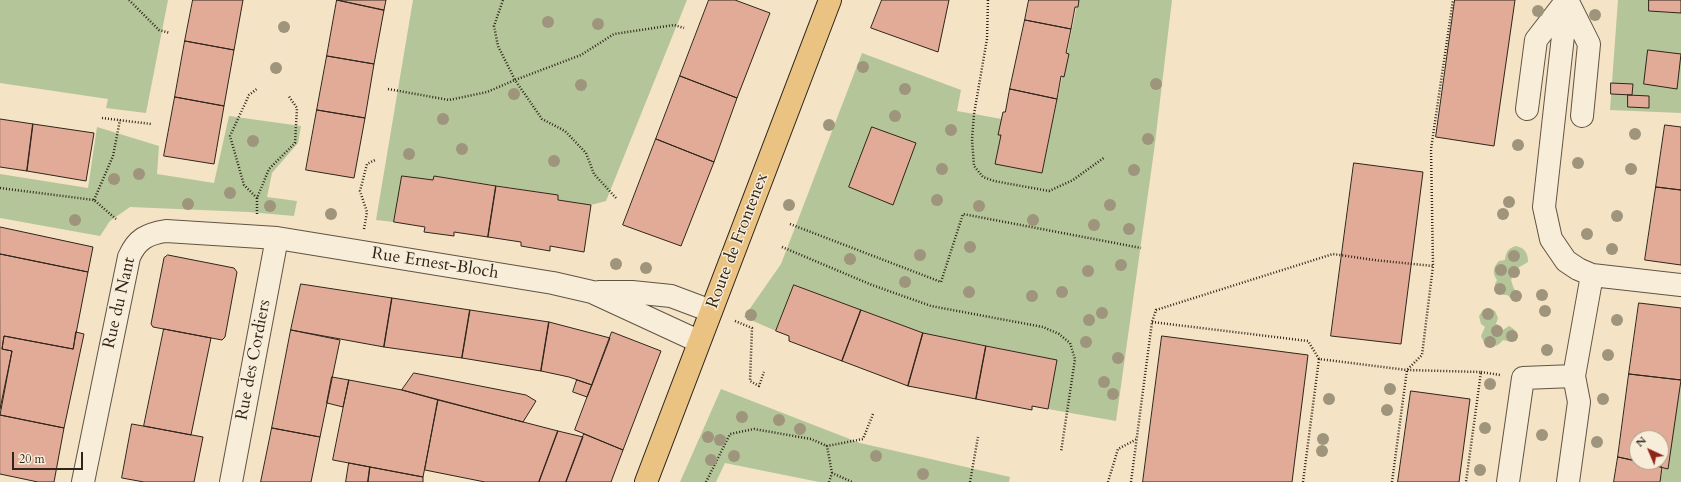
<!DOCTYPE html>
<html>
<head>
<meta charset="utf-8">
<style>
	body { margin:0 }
	#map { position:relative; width:1681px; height:482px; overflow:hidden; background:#f4e3c5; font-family:Cardo,serif }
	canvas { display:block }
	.north { position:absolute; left:1629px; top:430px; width:40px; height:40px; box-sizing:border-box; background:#f8edd9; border:1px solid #a89d8d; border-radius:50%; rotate:316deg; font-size:11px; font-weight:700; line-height:16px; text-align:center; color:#2f251a }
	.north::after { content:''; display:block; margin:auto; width:14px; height:18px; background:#8f2418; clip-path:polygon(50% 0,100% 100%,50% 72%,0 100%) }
	.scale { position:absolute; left:12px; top:452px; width:71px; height:18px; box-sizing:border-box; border:2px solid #2f251a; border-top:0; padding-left:5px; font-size:12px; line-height:14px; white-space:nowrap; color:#2f251a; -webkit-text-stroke:3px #f8edd9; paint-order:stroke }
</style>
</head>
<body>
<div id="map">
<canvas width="1681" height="482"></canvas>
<div class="north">N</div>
<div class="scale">20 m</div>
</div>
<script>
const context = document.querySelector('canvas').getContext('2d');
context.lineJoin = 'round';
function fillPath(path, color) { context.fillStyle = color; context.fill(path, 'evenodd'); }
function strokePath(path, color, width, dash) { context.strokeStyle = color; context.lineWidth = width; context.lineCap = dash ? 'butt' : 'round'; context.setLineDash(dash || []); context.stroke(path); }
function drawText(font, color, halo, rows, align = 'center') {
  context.font = font + ' Cardo,serif'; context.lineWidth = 3; context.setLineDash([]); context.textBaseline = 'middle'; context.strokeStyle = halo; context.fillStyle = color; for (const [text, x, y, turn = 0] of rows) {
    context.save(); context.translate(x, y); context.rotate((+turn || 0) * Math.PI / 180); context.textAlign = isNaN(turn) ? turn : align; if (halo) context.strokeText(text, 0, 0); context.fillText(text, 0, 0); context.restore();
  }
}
const green = new Path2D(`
	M0 0H168L146 113 106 108 108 99 0 83Z
	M413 0H687L606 201 591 205 558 200V195L434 176 433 180 402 176 394 222 376 220Z
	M1078 0H1172L1154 151 1116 421 1048 409 1057 360 923 333 794 285 776 331 744 317 781 264 862 53 961 90 957 111 1002 119 998 134 1001 135 995 164 1042 173Z
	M1618 0H1681V113L1610 110Z
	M229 116 301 126 298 143 272 173 267 197 297 201 294 216 249 212 130 207 110 221 100 236 0 218V174L88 188 97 127 159 146 157 174 214 183Z
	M1516 246C1525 248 1528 253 1528 262L1516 269 1511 280 1514 289 1519 293V297L1514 301 1507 295H1504L1496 291 1495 284 1497 280C1492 273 1493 267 1499 261L1505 260C1506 252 1508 248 1516 246Z
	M1488 308 1495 311 1498 318 1496 324 1499 325 1503 330 1509 326C1517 330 1520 337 1511 342L1503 340C1499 345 1495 347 1488 347L1484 343 1481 336 1485 327 1481 324 1479 316 1483 310Z
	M1681 380V482H1660Z
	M721 389 860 443 1010 477 1009 482H819L725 463 716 482H680Z`);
const building = new Path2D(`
	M193 0H243L234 50 185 41Z
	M337 0 384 10 374 64 327 56Z
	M337 0H386L384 10Z
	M709 0H735L770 13 737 98 680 76Z
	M882 0H949L938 52 871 28Z
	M1029 0H1079L1078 7H1075L1071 29 1025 20Z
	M1455 0H1515L1494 146 1436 137Z
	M1649 0H1681V13L1649 11Z
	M1025 20 1071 29 1066 53 1069 54 1064 77 1061 76 1057 99 1010 89Z
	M185 41 234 50 224 106 175 97Z
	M1648 50 1681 54 1677 89 1644 84Z
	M327 56 374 64 365 118 317 110Z
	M680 76 737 98 714 162 656 139Z
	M1611 83 1633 84 1632 95 1611 94Z
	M1010 89 1057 99 1042 173 995 164 1001 135H998L1003 112H1005Z
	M1628 95 1649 96V108L1628 107Z
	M175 97 224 106 214 164 164 156Z
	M317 110 365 118 354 178 306 170Z
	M0 119 33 124 27 171 0 167Z
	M33 124 94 133 86 181 27 171Z
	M1665 125 1681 127V190L1656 187Z
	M872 127 916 143 893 205 849 187Z
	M656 139 714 162 681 246 623 225Z
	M1354 163 1423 172 1401 344 1331 336Z
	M402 176 433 180 434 176 496 186 488 237 454 232V236L424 232 425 227 394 222Z
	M496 186 558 195V200L591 205 584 252 550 246V251L521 246V242L488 237Z
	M1656 187 1681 190V265L1645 260Z
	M0 227 93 247 88 272 0 254Z
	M0 254 88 272 73 349 4 336 2 349 12 351 0 409Z
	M168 255 234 268 237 272 225 337 222 340 153 327 151 324 164 258Z
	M301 284 392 298 384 347 291 330Z
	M794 285 861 310 842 361 789 341V336L776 331Z
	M392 298 470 310 462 358 384 347Z
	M1639 303 1681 308V380L1629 374Z
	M470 310 549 322 541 371 462 358Z
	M861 310 923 333 908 386 842 361Z
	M549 322 610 338 592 385 569 377 541 371Z
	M164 329 211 338 191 435 144 426Z
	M291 330 340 340 320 437 272 428Z
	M76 332 84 334 64 428 0 415 12 351 2 349 4 336 73 349Z
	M612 332 661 351 623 450 575 430Z
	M923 333 986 346 976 399 908 386Z
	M1162 336 1308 355 1292 482H1143Z
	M986 346 1057 360 1048 409 1032 406V410L976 399Z
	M414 373 526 395 536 401 523 422 402 390Z
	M1629 374 1681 380 1668 469 1640 462H1661V438H1637V461L1618 457Z
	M332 377 349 380 343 407 327 403Z
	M349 380 402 390 438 400 423 477 333 460Z
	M577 380 592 385 587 397 573 392Z
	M1411 391 1470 399 1459 482H1398Z
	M438 400 558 431 539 482H485L425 470Z
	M0 415 64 428 54 482H38L0 474Z
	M132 424 203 437 194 482H144L122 478Z
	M272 428 320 437 311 482H261Z
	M558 431 583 437 566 482H539Z
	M584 434 623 450 611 482H566Z
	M1618 457 1662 467 1660 482H1614Z
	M349 463 370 467 368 482H346Z
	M370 467 423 477V482H368Z`);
const path = new Path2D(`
	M129 0 159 30 170 33
	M988 0 987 39 974 114 972 139 974 166 983 177 994 181 1049 191 1073 180 1105 157
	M388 89 449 100 487 92 515 80 498 46 494 26 503 0
	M102 118 151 124
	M0 188 94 200 116 219
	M257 198 244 185 230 136 249 95 258 88
	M616 198 594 174 586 153 565 131 542 119 515 80 581 55 614 34 674 25 684 28
	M94 200 113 156 120 120
	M257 214V198L269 169 295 143 297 108 288 95
	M790 224 941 282 963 214 1141 248
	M364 229 367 212 360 191 367 164 375 160
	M782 247 872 285 931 306 1043 327 1059 334 1070 343 1075 359 1061 452
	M735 321 752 328 750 381 759 386 764 372
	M1152 322 1308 341 1319 359
	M1481 372 1500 375
	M832 473 827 446 863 439 873 414
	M706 482 730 434 754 429 811 439 827 446
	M829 482 832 473 852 482
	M970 482 978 437
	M1108 482 1118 449 1137 439
	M1131 482 1152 322 1156 310 1333 254 1374 260 1433 266
	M1303 482 1319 359 1407 370 1481 372 1466 482
	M1392 482 1407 370 1422 355 1433 266 1431 149 1453 0`);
const minor = new Path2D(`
	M1567 0 1544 207 1551 239 1566 261 1578 269 1592 275 1681 285
	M1527 109 1536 40 1567 0 1589 44 1582 116
	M599 292H632L671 296 711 311
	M83 482 129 257C137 239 147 234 166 231L277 238 553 283 592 292 698 341
	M231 482 277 238
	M1508 482 1523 378 1574 376
	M1568 482 1579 402 1574 376 1592 275`);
const major = new Path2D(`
	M646 482 830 0`);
const trees = [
	[1538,11],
	[1595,15],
	[548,22],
	[598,24],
	[284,27],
	[863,67],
	[276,68],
	[1156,84],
	[581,85],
	[905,89],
	[514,94],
	[895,116],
	[443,119],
	[829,125],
	[951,130],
	[1635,134],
	[1148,139],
	[253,141],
	[1518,145],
	[462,149],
	[409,154],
	[554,161],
	[1578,163],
	[942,169],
	[1631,169],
	[1134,170],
	[139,174],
	[114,179],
	[230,193],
	[937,200],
	[1509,202],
	[188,204],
	[789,205],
	[1110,205],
	[270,206],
	[979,206],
	[331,214],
	[1503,214],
	[1617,216],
	[75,220],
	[1033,220],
	[1094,225],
	[1129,229],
	[1587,234],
	[970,247],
	[1612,249],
	[920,255],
	[1514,256],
	[850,259],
	[616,264],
	[1121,265],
	[646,268],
	[1501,270],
	[1088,271],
	[1514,272],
	[905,282],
	[1500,289],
	[969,292],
	[1062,292],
	[1542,295],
	[1032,296],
	[1516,296],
	[1545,311],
	[1102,313],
	[1488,314],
	[751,315],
	[1089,320],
	[1617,320],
	[1497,331],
	[1512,336],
	[1086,342],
	[1490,342],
	[1547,350],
	[1608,355],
	[1118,358],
	[1104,382],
	[1490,384],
	[1390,389],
	[1113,394],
	[1329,399],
	[1603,399],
	[1387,410],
	[742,417],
	[779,420],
	[1485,428],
	[800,429],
	[1542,435],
	[708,437],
	[1323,439],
	[720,440],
	[1597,442],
	[1322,451],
	[734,456],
	[876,456],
	[711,460],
	[1480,470],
	[923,474]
];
const streetNames = [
	["Route de Frontenex",738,241,-69],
	["Rue Ernest-Bloch",435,264,9],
	["Rue du Nant",120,303,-77],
	["Rue des Cordiers",254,360,-79]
];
fillPath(green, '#b5c59a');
fillPath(building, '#e2ab98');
strokePath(building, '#2f251a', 1);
strokePath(minor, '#605445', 24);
strokePath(major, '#2f251a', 24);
strokePath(path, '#2f251a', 2.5, [1, 2]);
strokePath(minor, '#f8edd9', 22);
strokePath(major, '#eac282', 22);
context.fillStyle = '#9e957c';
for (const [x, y] of trees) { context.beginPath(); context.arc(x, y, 6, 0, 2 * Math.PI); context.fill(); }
drawText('17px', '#2f251a', '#f8edd9', streetNames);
</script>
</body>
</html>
